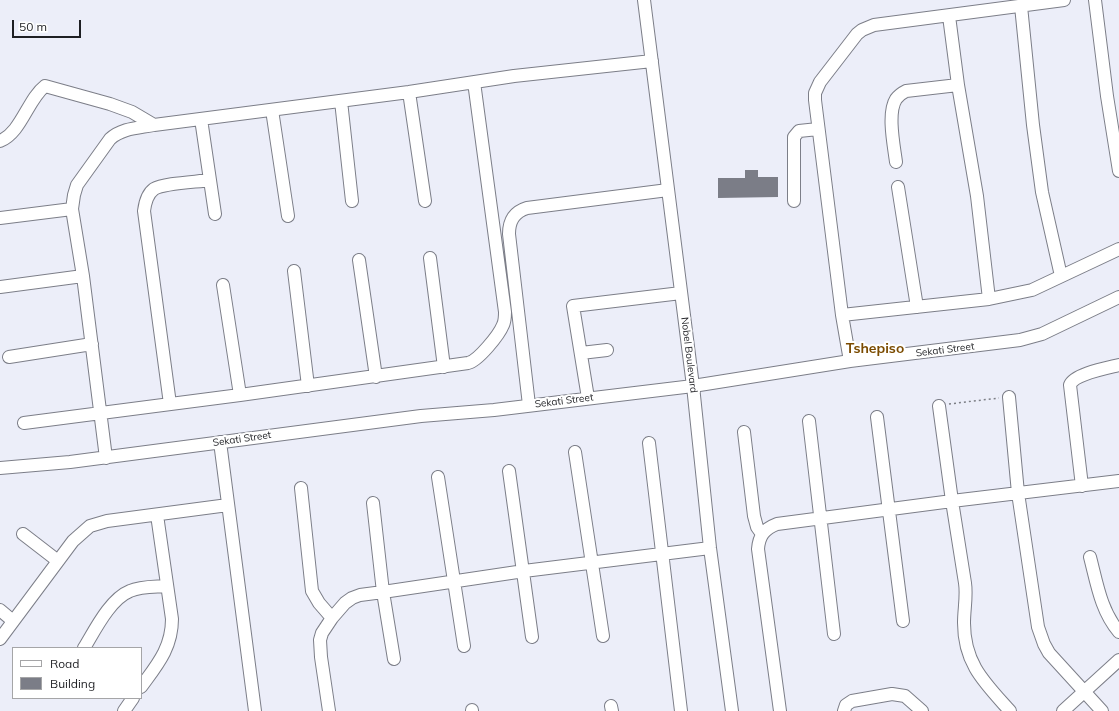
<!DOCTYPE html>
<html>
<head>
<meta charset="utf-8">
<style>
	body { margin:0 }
	#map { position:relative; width:1119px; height:711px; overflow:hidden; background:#eceef9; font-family:Mulish,sans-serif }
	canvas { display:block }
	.legend { position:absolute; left:12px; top:647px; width:130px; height:52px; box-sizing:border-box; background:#fff; border:1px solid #a5a5a7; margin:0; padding:5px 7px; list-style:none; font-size:12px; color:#1e1f23 }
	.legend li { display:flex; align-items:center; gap:8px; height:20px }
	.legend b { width:20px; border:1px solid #a5a5a7 }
	.scale { position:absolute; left:12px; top:20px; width:69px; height:18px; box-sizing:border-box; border:2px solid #1e1f23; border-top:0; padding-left:5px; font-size:12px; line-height:14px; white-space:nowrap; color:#1e1f23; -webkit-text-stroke:3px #fff; paint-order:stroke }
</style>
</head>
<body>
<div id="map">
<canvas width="1119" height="711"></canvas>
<ul class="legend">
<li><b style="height:5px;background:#fff"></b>Road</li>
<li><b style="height:11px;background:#7b7d87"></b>Building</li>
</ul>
<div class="scale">50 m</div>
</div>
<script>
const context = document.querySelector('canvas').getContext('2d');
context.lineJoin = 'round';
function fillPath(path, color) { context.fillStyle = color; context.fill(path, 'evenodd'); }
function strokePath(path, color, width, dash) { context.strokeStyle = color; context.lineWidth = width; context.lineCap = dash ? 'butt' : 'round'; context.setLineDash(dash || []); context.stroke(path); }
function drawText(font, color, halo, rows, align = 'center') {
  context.font = font + ' Mulish,sans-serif'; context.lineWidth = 4; context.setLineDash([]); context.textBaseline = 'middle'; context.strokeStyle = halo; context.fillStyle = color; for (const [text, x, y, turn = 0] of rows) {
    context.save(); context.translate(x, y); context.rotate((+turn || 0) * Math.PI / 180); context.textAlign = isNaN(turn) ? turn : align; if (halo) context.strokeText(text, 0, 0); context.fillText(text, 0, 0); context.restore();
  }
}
const building = new Path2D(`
	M745 170H758V177H778V197L718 198V178H745Z`);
const path = new Path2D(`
	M949 404 999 398`);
const minor = new Path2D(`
	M644 0 693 386 710 548 732 711
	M1095 0 1107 96 1119 171
	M1021 6 1033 125 1042 192 1061 276
	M949 16 958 85 977 196 989 299
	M409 92 425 201
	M341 101 352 201
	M272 110 288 216
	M201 119 215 214
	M0 141C21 133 28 99 45 86L110 104 132 112 154 125
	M896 162C894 146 887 113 896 99 899 95 902 93 906 91L958 85
	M898 187 917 307
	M794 201V137L799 131 818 129
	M0 218 72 209
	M430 258 444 367
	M359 260 376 377
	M294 271 308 386
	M223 285 240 395
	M0 287 83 276
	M842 315 989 299 1032 290 1119 249
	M581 353 607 350
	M9 357 92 344
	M850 361 842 315 815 100V93L820 82 857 34 862 30 874 25 1064 0
	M1009 397 1018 493 1038 627 1044 644 1049 653 1102 711
	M588 398 573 306 681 293
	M170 404 144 211C145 203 147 194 154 189 164 183 197 182 210 180
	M529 405 509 234C509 221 514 212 527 208L668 190
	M939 406 952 501 965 583C967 596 964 609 964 623 964 664 985 683 1010 711
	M877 417 903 621
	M809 421 834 634
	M24 423 240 395 468 363C478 361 499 335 503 325 505 321 505 317 505 312L474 82
	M744 432 754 516 757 527 762 534
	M220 442 255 711
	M649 443 681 711
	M575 452 603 636
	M106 458 83 276 72 209 74 195 77 185 110 139C122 128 139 128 154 125L409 92 514 76 652 61
	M0 468 70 462 421 416 494 410 693 386 850 361 1020 340 1042 334 1119 297
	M509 471 532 637
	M438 477 464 646
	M1082 486 1070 385C1074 374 1107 368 1119 365
	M301 488 312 591 319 603 332 618
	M373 503 383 592 394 659
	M23 534 58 561
	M1090 557C1097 584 1101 611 1119 632
	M0 610 13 621
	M0 639 73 541 90 526 107 521 228 505
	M84 648C95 630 110 599 130 591 141 586 155 587 167 586
	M141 687C157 665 172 648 172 619L157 515
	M611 706 612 711
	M472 710V711
	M124 711 133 698
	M329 711 321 657 320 640 322 633 332 618 345 603 352 598 360 595 383 592 524 571 710 548
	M780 711 758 549C759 536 764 529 777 524L952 501 1119 481
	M844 711 846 705 852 701 892 694 905 696 922 711
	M1063 711 1119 660`);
const streetNames = [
	["Sekati Street",945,350,-7],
	["Nobel Boulevard",689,355,83],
	["Sekati Street",564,401,-7],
	["Sekati Street",242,439,-8]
];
const districtNames = [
	["Tshepiso",875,349]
];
fillPath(building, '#7b7d87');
strokePath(minor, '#7c7e88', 14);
strokePath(path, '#7c7e85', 1.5, [2, 3]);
strokePath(minor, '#fff', 12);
drawText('10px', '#1e1f23', '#fff', streetNames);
drawText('bold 14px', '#7b4b00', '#fff', districtNames);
</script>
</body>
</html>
